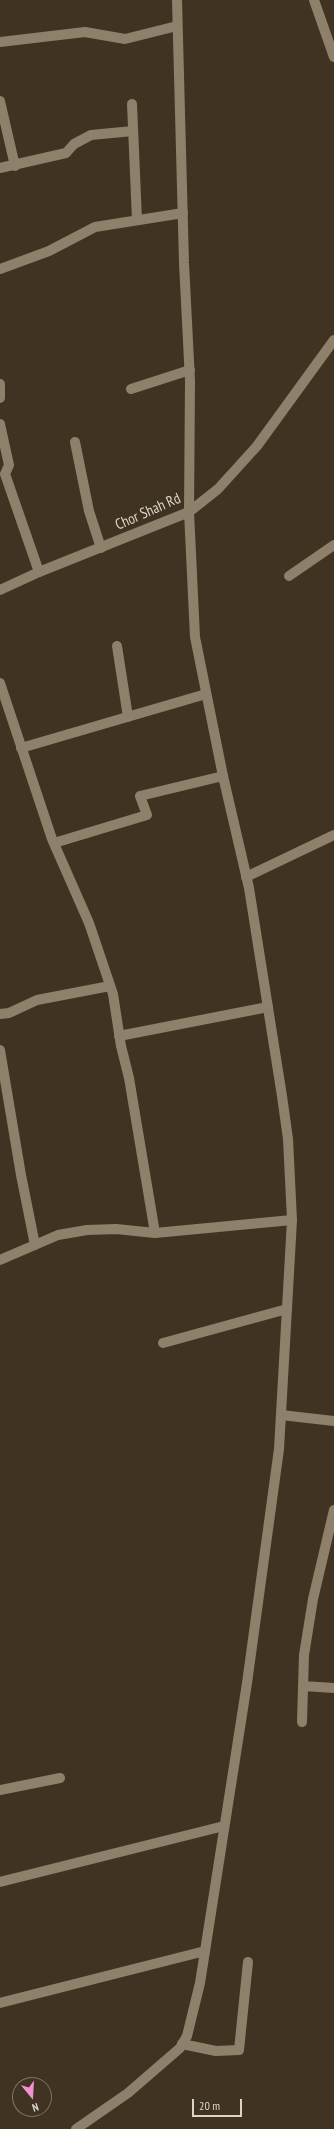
<!DOCTYPE html>
<html>
<head>
<meta charset="utf-8">
<style>
	body { margin:0 }
	#map { position:relative; width:334px; height:2129px; overflow:hidden; background:#413322; font-family:"PT Sans Narrow",sans-serif }
	canvas { display:block }
	.north { position:absolute; left:12px; top:2077px; width:40px; height:40px; box-sizing:border-box; background:#413322; border:1px solid #7f7365; border-radius:50%; rotate:162deg; font-size:11px; font-weight:700; line-height:16px; text-align:center; color:#dcd4c9 }
	.north::after { content:''; display:block; margin:auto; width:14px; height:18px; background:#f491d3; clip-path:polygon(50% 0,100% 100%,50% 72%,0 100%) }
	.scale { position:absolute; left:192px; top:2099px; width:50px; height:18px; box-sizing:border-box; border:2px solid #dcd4c9; border-top:0; padding-left:5px; font-size:12px; line-height:14px; white-space:nowrap; color:#dcd4c9; -webkit-text-stroke:3px #413322; paint-order:stroke }
</style>
</head>
<body>
<div id="map">
<canvas width="334" height="2129"></canvas>
<div class="north">N</div>
<div class="scale">20 m</div>
</div>
<script>
const context = document.querySelector('canvas').getContext('2d');
context.lineJoin = 'round';
function strokePath(path, color, width, dash) { context.strokeStyle = color; context.lineWidth = width; context.lineCap = dash ? 'butt' : 'round'; context.setLineDash(dash || []); context.stroke(path); }
function drawText(font, color, halo, rows, align = 'center') {
  context.font = font + ' "PT Sans Narrow",sans-serif'; context.lineWidth = 4; context.setLineDash([]); context.textBaseline = 'middle'; context.strokeStyle = halo; context.fillStyle = color; for (const [text, x, y, turn = 0] of rows) {
    context.save(); context.translate(x, y); context.rotate((+turn || 0) * Math.PI / 180); context.textAlign = isNaN(turn) ? turn : align; if (halo) context.strokeText(text, 0, 0); context.fillText(text, 0, 0); context.restore();
  }
}
const minor = new Path2D(`
	M0 42 85 32 125 39 177 26
	M0 101 15 166
	M132 104 137 220
	M0 168 66 153 74 144 91 135 133 131
	M0 269 49 251 95 227 183 213
	M0 384V398
	M131 389 190 370
	M0 424 9 465 5 474 39 572
	M75 442 89 511 101 548
	M289 576 334 545
	M117 646 128 717
	M0 683 52 839 89 923 113 994 121 1046 129 1078 155 1233
	M21 748 206 694
	M54 843 147 815 140 796 223 776
	M246 877 334 835
	M0 1014 9 1013 37 1000 110 986
	M119 1036 268 1007
	M0 1050 21 1175 35 1245
	M0 1260 58 1235 87 1230 116 1229 155 1233 292 1220
	M163 1343 287 1309
	M281 1415 334 1421
	M303 1686 334 1688
	M302 1722 304 1655 313 1599 334 1510
	M0 1790 60 1778
	M0 1882 224 1826
	M0 2003 205 1951
	M182 2044 216 2051 239 2050 248 1962`);
const tertiary = new Path2D(`
	M0 590 39 572 189 512 218 489 257 446 334 340
	M76 2129 128 2093 180 2048 187 2036 200 1983 247 1683 279 1449 292 1220 288 1139 282 1096 249 888 223 776 195 637 189 512 190 381 184 263 177 0`);
const secondary = new Path2D(`
	M314 0 334 57`);
const streetNames = [
	["Chor Shah Rd",148,512,-24]
];
strokePath(minor, '#8f806c', 10);
strokePath(tertiary, '#8f806c', 10);
strokePath(secondary, '#8f806c', 10);
drawText('15px', '#dcd4c9', '#413322', streetNames);
</script>
</body>
</html>
